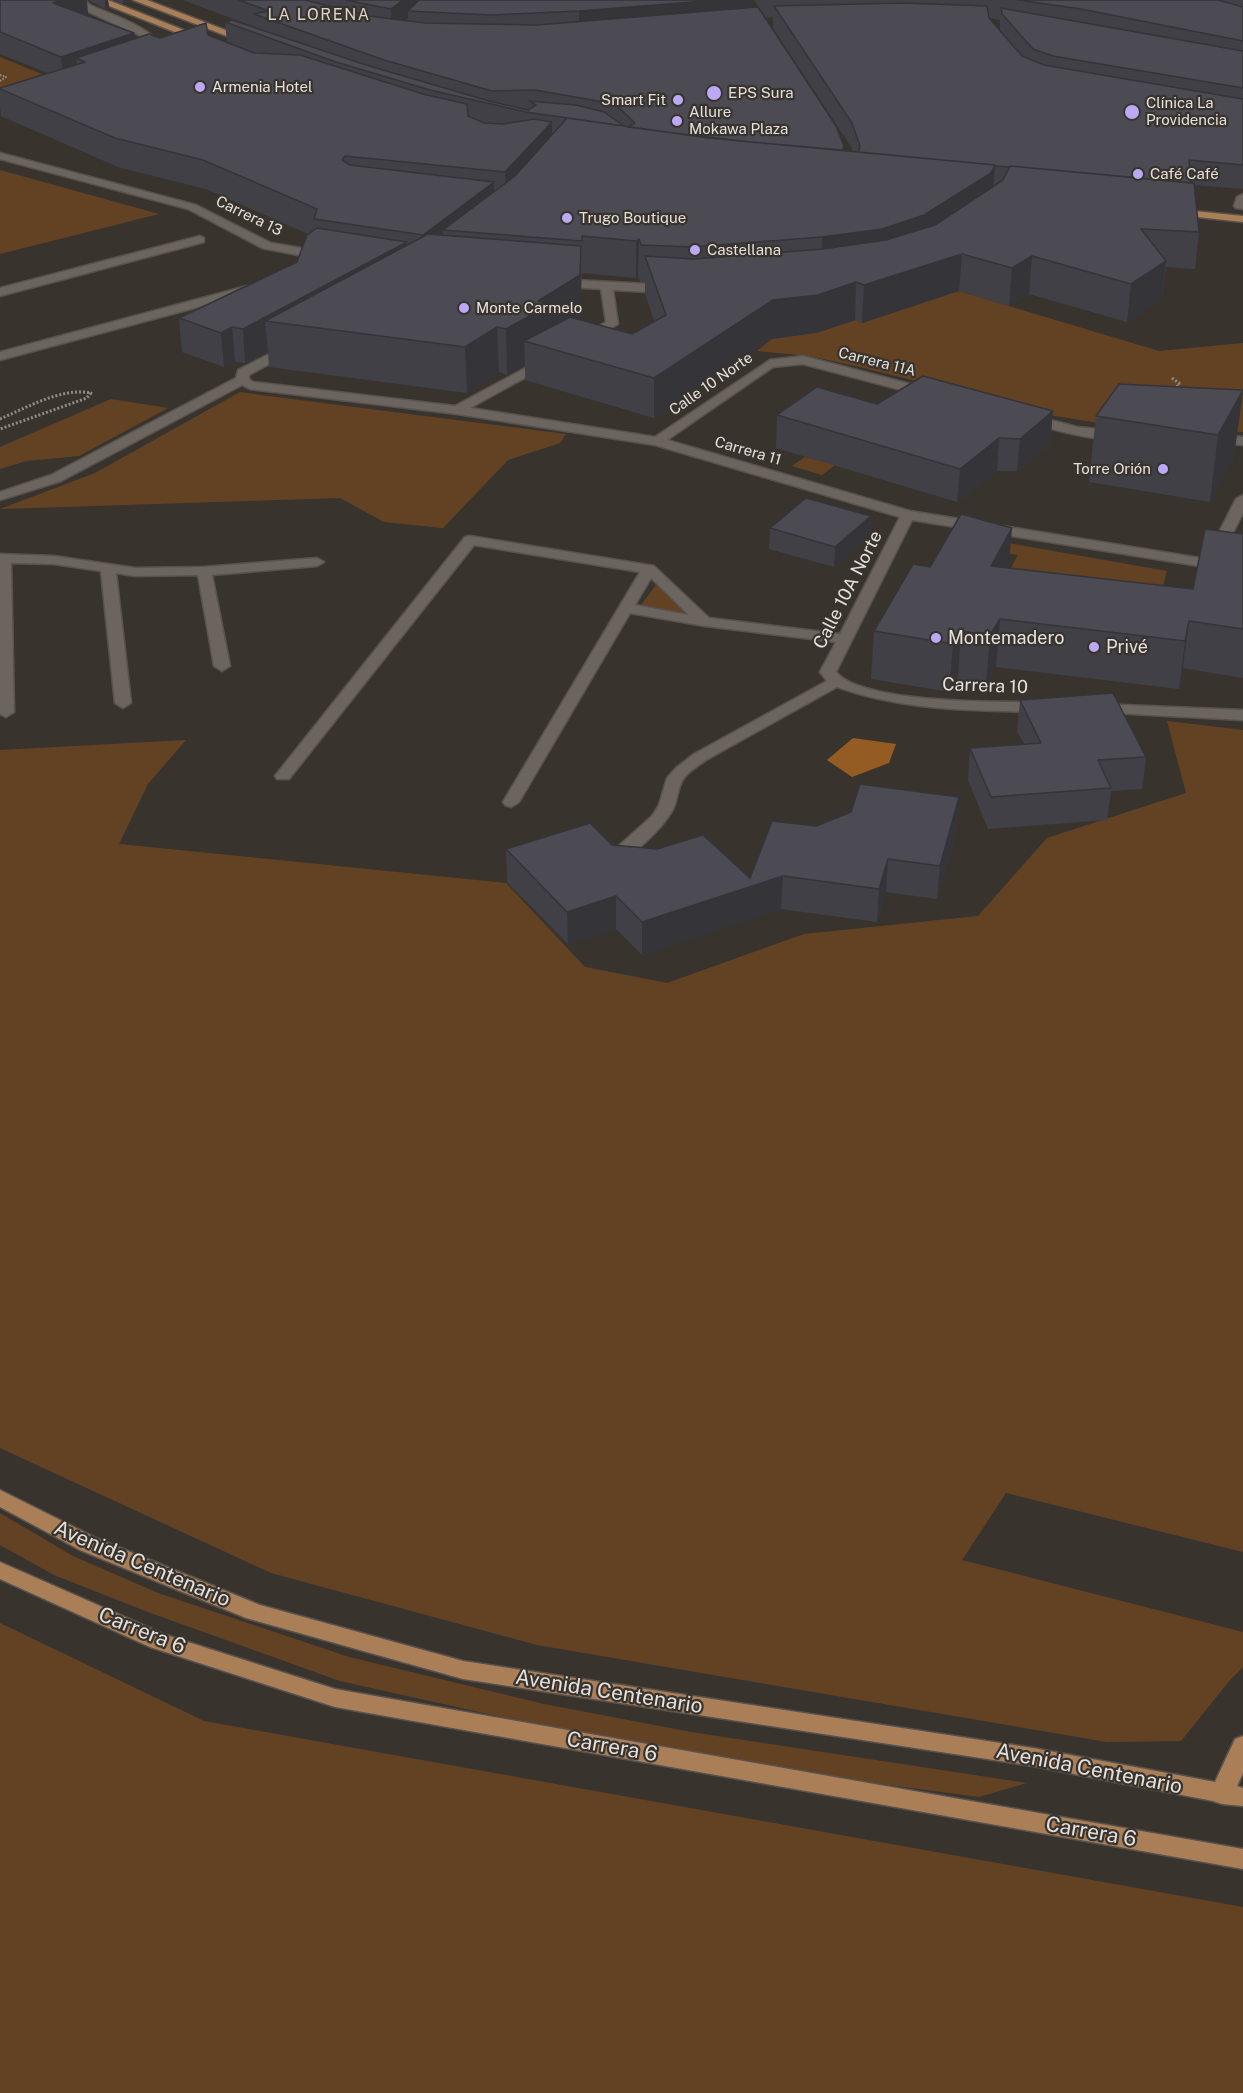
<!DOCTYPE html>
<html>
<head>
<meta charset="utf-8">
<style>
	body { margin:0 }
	canvas { display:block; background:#39332e }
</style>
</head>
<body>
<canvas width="1243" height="2093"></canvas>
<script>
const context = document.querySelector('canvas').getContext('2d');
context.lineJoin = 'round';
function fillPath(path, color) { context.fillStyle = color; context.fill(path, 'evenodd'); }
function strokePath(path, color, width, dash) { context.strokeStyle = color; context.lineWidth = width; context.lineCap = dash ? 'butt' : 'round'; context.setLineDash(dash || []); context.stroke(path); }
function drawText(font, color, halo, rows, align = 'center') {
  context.font = font + ' "Public Sans",sans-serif'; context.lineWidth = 4.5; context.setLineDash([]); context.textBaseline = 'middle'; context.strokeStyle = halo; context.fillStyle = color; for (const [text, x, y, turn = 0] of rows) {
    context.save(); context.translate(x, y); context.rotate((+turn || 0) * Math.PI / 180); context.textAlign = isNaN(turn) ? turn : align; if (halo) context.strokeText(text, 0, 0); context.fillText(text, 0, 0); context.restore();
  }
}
const green = new Path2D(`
	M0 57 44 75 0 96Z
	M0 170 159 214 0 254Z
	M912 277 1159 351 1243 343V432L1131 428 1055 416 860 367 809 356 757 351 773 338 816 333 855 320 862 323 891 313Z
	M240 392 268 396 566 434 560 443 508 460 443 528 384 522 340 498 0 509 95 473Z
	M111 399 168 408 79 456 26 461 0 469V447Z
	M805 457 835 465 822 475 792 466Z
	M962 535 1167 571 1150 632 990 607 1018 555 945 543 947 536Z
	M656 585 696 615 641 605Z
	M1167 721 1243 730V1552L1006 1493 962 1560 1243 1632V1667L1230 1680 1181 1741 1107 1742 537 1645 271 1573 0 1448V750L186 740 148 784 119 844 506 883 585 967 667 983 804 934 978 916 1047 838 1186 793Z
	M0 1513 73 1556 158 1593 349 1657 544 1704 691 1732 1027 1783 979 1797 685 1758 340 1681 148 1612 54 1575 0 1545Z
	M0 1623 204 1721 1243 1907V2093H0Z`);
const water = new Path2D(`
	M853 738 896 744 889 763 852 777 827 760Z`);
const pathFar1 = new Path2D(`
	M0 75 6 77 0 81`);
const path = new Path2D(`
	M1172 378 1180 384 1174 389
	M0 419C26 408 62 387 91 393L87 398 0 429`);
const minor = new Path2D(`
	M74 0H85L90 5C109 14 156 28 161 49L156 55H148L147 53 151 48 149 42 143 37 82 9Z
	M0 153 196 205 271 243 324 252 330 256 324 260 262 248 188 209 0 159Z
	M1243 194V209L1236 208 1234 206 1237 197Z
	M200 236 204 238V242L0 296V288Z
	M557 279 667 285 673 289 667 293 613 290 618 324 587 342 581 338 583 335 606 322 601 289 553 286 551 283Z
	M247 286 251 287V293L0 360V352Z
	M289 344 293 345 295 348 293 351 249 375V379L253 382 455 406 544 358 548 359 550 362 548 365 470 408 655 437 770 360 803 356 933 390 934 393 928 397 803 364 773 367 667 440 910 511 1243 565V573L912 520 836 672C862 704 1002 702 1044 702L1049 704 1052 707 1049 710C1035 714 1018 711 1003 711 946 710 891 706 837 687L706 760C698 766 689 771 684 778 677 787 678 800 673 809 664 827 630 860 611 865L603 860 652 816 659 805 667 778 676 768 694 754 827 681 820 672 836 642 705 626 630 613 519 802 511 807 505 805 503 802 640 572 474 545 289 779H277L275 776 465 537 470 536 654 566 709 618 840 634 900 517 655 445 457 414 250 389 242 385 61 481 0 500V492L51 475 236 378 238 370ZM651 578 689 615 635 605Z
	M1028 414 1077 427 1118 431 1125 435C1111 448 1042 426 1023 421L1021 418 1023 415Z
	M1212 435 1243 437V445L1207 442 1205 439 1207 436Z
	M1243 495V513L1222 554 1220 557H1210L1208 554 1236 499Z
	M0 554 54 556 135 568 204 567 317 558 324 562 317 566 212 575 230 666 222 671 214 666 198 575 135 576 116 573 131 703 123 708 115 703 101 571 54 564 11 563 14 712 6 717 0 714Z
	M1099 704 1243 710V720L1094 712 1091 709Z`);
const major = new Path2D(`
	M94 0H108L209 40 200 42Z
	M133 0H147L254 41 245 43Z
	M1174 209 1243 216V222L1170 214V210Z
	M0 1490 96 1538 260 1605 463 1661 1033 1748 1215 1782 1235 1739 1243 1736V1773L1237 1786 1243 1788V1806L1222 1804 1213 1801 1033 1766 463 1679 246 1618 80 1550 0 1507Z
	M0 1562 166 1635 335 1689 1243 1849V1869L335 1707 150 1647 0 1579Z`);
const wall = new Path2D(`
	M0 0 88 14 86 15 134 33 135 39 208 35 227 43 225 22 255 27 183 0H752V8L844 146 843 150 853 151 851 147 773 28V17L766 18 754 0H1243V189L1194 185 1199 232 1195 269 1166 267 1162 298 1127 322 1029 294 1009 306 959 291 862 323 855 320 816 333 771 339 654 418 525 380V365L507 375 499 372 467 393 269 367 268 351 245 363 235 362 224 367 182 352 179 318 297 262 308 234 206 189 118 167 1 116 0 106V88L48 73 0 54ZM989 18 1000 20V30ZM582 273 636 278 638 276 640 282H645V294L654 321 632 334 580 320Z
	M89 0H108L109 8 105 9Z
	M114 0H132L131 1 123 4Z
	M1243 390 1234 456 1210 502 1089 482 1096 416Z
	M877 404 1053 411 1050 443 1017 471H997L957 502 776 448 777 415Z
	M871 516 870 536 834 567 769 549 770 528Z
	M1243 534V678L1183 668 1179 689 996 667 986 683 958 679 949 692 871 679 874 631 930 567 1009 568 1193 589Z
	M1020 700 1146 757 1142 789 1111 791 1107 820 988 829 968 780 970 748 1024 744 1017 731Z
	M816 826 957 829 937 899 886 892 877 922 781 909 642 955 616 929 568 944 507 882 506 849 612 845 750 878Z`);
const shadedWall = new Path2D(`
	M61 0H87L88 14 55 25 53 3Z
	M105 0H108L109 8 105 9Z
	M123 0H132L131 1 123 4Z
	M403 0H417L418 11H408V18L392 31 391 9Z
	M718 0H752V19L579 33V11Z
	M134 33 137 56 85 62 76 58 78 75 64 79 61 57Z
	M552 122V150L506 202 505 172Z
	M995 165 992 200 821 274 822 237Z
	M494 182V212L443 230V251L424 266 423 235Z
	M639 239 638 276 636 278V241Z
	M407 242 408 275 265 321 268 351 245 363 243 329Z
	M581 246V319L539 346V345L524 341 525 365 507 375 506 329 538 301Z
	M962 254 959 291 862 323 864 285Z
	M1032 256 1029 294 1009 306 1012 268Z
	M1166 261 1162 298 1127 322 1131 284Z
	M856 282 855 320 816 333 771 339 654 418V378L773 300Z
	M232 327 235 362 224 367 221 333Z
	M497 327 499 372 467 393 465 347Z
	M1243 391 1234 456 1210 502 1218 435Z
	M1053 411 1050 443 1017 471 1020 439Z
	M999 438 997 471 957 502 960 469Z
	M871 516 870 536 834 567 835 547Z
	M1012 528 1008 574 991 566Z
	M1000 619 996 667 986 683 990 635Z
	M1189 621 1183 668 1179 689 1185 641Z
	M961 631 958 679 949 692 953 644Z
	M959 797 957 829 937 899 940 866Z
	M888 859 886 892 877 922 879 889Z
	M783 876 781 909 642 955V922Z
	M616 896V929L568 944 567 912Z`);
const building = new Path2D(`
	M0 0H61L53 3 134 33 61 57 0 32Z
	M239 0H305L369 16 425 23 537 25 758 7 836 126 844 146 842 150 751 142 682 134 628 127 635 123 615 104 535 90 492 91 384 60 254 14 269 11Z
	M346 0H403L391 9Z
	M419 0H718L579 11 491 15 408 11Z
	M1018 0H1218L1243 7V41L1081 9Z
	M902 3 987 6 989 18 1022 56 1044 65 1243 99V165L1189 160 1191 183 1010 166V167L994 166 995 165 859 152 860 146 852 123 774 6Z
	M1001 8 1243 51V88L1053 56 1033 49 1002 14Z
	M232 20 366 65 489 101 528 110 536 105 529 101 576 105 604 112 624 126 526 112 430 90 336 62 225 22Z
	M206 23 208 35 254 53 300 55 423 94 467 104 468 116 484 123 503 124 534 119 552 122 505 172 345 156 342 160 350 165 494 182 423 235 314 219 317 209 203 160 115 138 0 89V88L85 62 76 58 149 34 160 38Z
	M567 118 709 138 995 165 991 173 924 215 882 229 822 237 693 247 641 245 639 239 636 241 582 236V241L443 230 515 176Z
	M1010 166 1194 183 1199 232 1141 229 1166 261 1131 284 1032 256 1012 268 962 254 864 285 856 282 818 295 773 300 654 378 524 341 570 317 632 334 666 315 645 256 694 259 823 249 886 240 935 225 1003 180Z
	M317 228 407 242 243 329 232 327 221 333 179 318 297 262 307 235Z
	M428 234 581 246 580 275 538 301 551 304 506 329 497 327 465 347 265 321Z
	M923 376 1053 411 1020 439 999 438 960 469 777 415 817 387 877 404Z
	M1119 384 1243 390 1218 435 1096 416Z
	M806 498 871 516 835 547 770 528Z
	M961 514 1012 528 991 566 1193 589 1205 529 1243 534V629L1189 621 1185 641 1000 619 990 635 961 631 953 644 874 631 913 564 930 567Z
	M1113 693 1146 757 1098 760 1111 788 991 797 970 748 1041 743 1020 700Z
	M860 784 959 797 940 866 888 859 879 889 783 876 642 922 616 896 567 912 506 849 590 823 612 845 657 849 703 835 750 878 772 821 816 826 851 812Z`);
const markers = [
	[200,87,6,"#bca9f5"],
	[714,93,8,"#bca9f5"],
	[678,100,6,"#bca9f5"],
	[1132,112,8,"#bca9f5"],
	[677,121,6,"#bca9f5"],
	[1138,174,6,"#bca9f5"],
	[567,218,6,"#bca9f5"],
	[695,250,6,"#bca9f5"],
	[464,308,6,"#bca9f5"],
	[1163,469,6,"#bca9f5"],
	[936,638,6,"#bca9f5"],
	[1094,647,6,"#bca9f5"]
];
const farPoinames = [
	["Armenia Hotel",212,87],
	["EPS Sura",728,93],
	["Smart Fit",666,100,"right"],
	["Clínica La",1146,103],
	["Providencia",1146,120],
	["Allure",689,112],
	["Mokawa Plaza",689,129],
	["Café Café",1150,174],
	["Trugo Boutique",579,218],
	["Castellana",707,250],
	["Monte Carmelo",476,308],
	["Torre Orión",1151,469,"right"]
];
const farStreetnames = [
	["Carrera 13",249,216,26],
	["Carrera 11A",877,362,14],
	["Calle 10 Norte",711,384,-35],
	["Carrera 11",748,451,16]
];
const farNeighbourhoodnames = [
	["LA LORENA",319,15]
];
const streetNames = [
	["Calle 10A Norte",848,590,-63],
	["Carrera 10",985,686,2]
];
const poiNames = [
	["Montemadero",948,638],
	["Privé",1106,647]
];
const nearStreetnames = [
	["Avenida Centenario",142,1564,23],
	["Carrera 6",142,1631,22],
	["Avenida Centenario",609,1692,9],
	["Carrera 6",612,1747,10],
	["Avenida Centenario",1089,1769,11],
	["Carrera 6",1091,1832,10]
];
fillPath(green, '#634224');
fillPath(water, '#945c23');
strokePath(minor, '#57524e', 3);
strokePath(major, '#57524e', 3);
strokePath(pathFar1, '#908b87', 2, [1.5, 1.5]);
strokePath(path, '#908b87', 3, [2, 2]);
fillPath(minor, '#6c655f');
fillPath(major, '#aa7f58');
fillPath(wall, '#414047');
fillPath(shadedWall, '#353439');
fillPath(building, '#4c4a52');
strokePath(building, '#353439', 1.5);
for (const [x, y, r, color] of markers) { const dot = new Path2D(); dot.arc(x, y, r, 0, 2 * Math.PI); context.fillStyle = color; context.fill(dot); strokePath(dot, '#39332e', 2); }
drawText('15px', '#e4e0dd', '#39332e', farPoinames, 'left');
drawText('15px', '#e4e0dd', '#39332e', farStreetnames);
context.letterSpacing = '1.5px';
drawText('16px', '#ddd5ce', '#39332e', farNeighbourhoodnames);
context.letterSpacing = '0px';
drawText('18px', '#e4e0dd', '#39332e', streetNames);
drawText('18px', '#e4e0dd', '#39332e', poiNames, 'left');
drawText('21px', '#e4e0dd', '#39332e', nearStreetnames);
</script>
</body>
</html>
